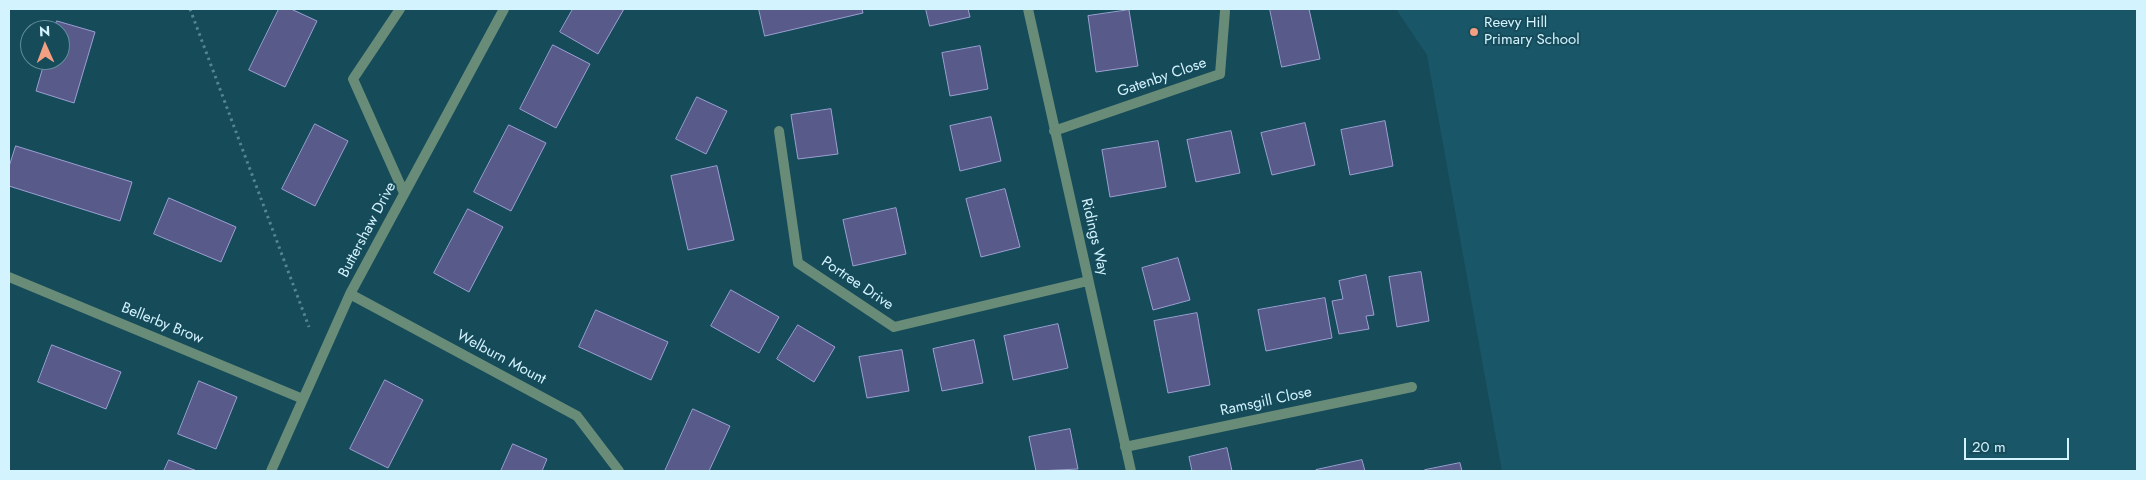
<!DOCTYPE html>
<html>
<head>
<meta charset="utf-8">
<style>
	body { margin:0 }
	#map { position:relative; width:2146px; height:480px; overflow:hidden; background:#164b5a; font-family:Jost,sans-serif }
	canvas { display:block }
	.frame { position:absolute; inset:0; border:10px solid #d3f3fe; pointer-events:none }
	.north { position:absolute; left:20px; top:20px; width:50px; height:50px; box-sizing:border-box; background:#164b5a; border:1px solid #628e9c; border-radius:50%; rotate:358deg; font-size:14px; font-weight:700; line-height:20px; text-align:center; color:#d3f3fe }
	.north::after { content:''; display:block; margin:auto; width:18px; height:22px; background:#f39f82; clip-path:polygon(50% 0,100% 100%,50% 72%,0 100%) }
	.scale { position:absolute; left:1964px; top:438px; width:105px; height:22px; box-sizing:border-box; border:2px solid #d3f3fe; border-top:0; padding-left:6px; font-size:15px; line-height:18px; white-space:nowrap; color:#d3f3fe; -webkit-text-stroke:4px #164b5a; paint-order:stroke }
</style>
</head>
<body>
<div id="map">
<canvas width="2146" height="480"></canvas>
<div class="frame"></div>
<div class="north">N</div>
<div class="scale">20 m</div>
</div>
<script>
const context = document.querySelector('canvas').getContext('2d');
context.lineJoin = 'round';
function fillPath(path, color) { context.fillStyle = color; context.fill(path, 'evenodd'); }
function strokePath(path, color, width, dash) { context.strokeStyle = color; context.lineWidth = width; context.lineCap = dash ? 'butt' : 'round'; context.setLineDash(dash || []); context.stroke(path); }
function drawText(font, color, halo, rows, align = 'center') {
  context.font = font + ' Jost,sans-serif'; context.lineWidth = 4; context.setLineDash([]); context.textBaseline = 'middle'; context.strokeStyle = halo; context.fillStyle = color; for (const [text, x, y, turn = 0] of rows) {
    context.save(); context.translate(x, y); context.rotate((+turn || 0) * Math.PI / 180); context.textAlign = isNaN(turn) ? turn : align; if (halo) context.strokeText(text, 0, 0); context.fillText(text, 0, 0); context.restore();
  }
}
const built = new Path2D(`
	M1396 9H2137V471H1502L1427 55Z`);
const building = new Path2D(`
	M279 9H291L317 21 285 87 249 70Z
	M573 9H624L598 54 560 32Z
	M759 9H862L863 13 765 36Z
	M926 9H968L970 17 930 26Z
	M1270 9H1309L1320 59 1282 67Z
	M1129 10 1138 66 1096 72 1088 16Z
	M57 21 95 32 74 103 36 91 45 60H60V30H54Z
	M553 45 590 64 556 128 520 109Z
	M980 46 988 89 950 96 942 53Z
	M697 97 727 111 706 154 676 139Z
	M831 109 838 154 798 159 791 115Z
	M991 117 1001 161 960 171 950 126Z
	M1385 121 1393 166 1350 175 1341 130Z
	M1305 123 1315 165 1272 175 1261 133Z
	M315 124 348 141 315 206 282 189Z
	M509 125 546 143 511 211 474 192Z
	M1231 131 1240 173 1196 182 1187 140Z
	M1158 141 1166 187 1110 197 1102 150Z
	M16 146 132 182 120 221 9 186V167Z
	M717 166 734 240 688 250 671 176Z
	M1005 189 1020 247 981 257 966 199Z
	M169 198 236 227 221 262 154 234Z
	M896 208 906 254 853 266 843 220Z
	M468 209 503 227 469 292 434 273Z
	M1178 258 1190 300 1153 310 1142 268Z
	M1421 272 1429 321 1397 327 1389 277Z
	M1366 275 1374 315 1366 316 1369 329 1339 334 1332 301 1343 299 1339 281Z
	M731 290 779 317 759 353 711 326Z
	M1325 298 1332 338 1266 351 1258 310Z
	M596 310 668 342 651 380 579 347Z
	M1197 313 1210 385 1168 393 1154 321Z
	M1058 324 1068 368 1013 380 1004 336Z
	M798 325 835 347 814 382 777 359Z
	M974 340 983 383 942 391 933 349Z
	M52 345 121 372 106 409 38 382Z
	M902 350 909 391 867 398 859 357Z
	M385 380 423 400 388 468 350 449Z
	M199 381 237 397 216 449 178 434Z
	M693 409 730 426 709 471H665Z
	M1070 429 1078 469 1036 471 1029 437Z
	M513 444 547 459 542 471H501Z
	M1227 448 1232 471H1192L1189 457Z
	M169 460 197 471H164Z
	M1362 460 1365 471H1316V470Z
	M1460 463 1462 471H1426L1425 470Z`);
const path = new Path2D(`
	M190 9 309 327`);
const minor = new Path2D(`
	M400 9 353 79 404 193
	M1028 9 1131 471
	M779 131 798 263 894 327 1088 281
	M1054 131 1220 74 1225 11
	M9 277 303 399
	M350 294 577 416 619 471
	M1125 447 1412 387
	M271 471 350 294 504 9`);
const markers = [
	[1474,32,5,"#f39f82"]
];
const poiNames = [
	["Reevy Hill",1484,23],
	["Primary School",1484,40]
];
const streetNames = [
	["Gatenby Close",1162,78,-19],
	["Buttershaw Drive",368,230,-62],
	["Ridings Way",1094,237,77],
	["Portree Drive",857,284,34],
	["Bellerby Brow",162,324,22],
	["Welburn Mount",501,358,28],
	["Ramsgill Close",1266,402,-12]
];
fillPath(built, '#195768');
fillPath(building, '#585b89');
strokePath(building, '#9b9fd2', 1);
strokePath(path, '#568492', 3, [2.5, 4]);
strokePath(minor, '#688c78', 10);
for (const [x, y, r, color] of markers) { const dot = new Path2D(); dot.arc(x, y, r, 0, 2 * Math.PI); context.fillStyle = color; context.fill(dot); strokePath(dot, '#164b5a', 2); }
drawText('15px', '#d3f3fe', '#164b5a', poiNames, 'left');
drawText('15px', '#d3f3fe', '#164b5a', streetNames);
</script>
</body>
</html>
